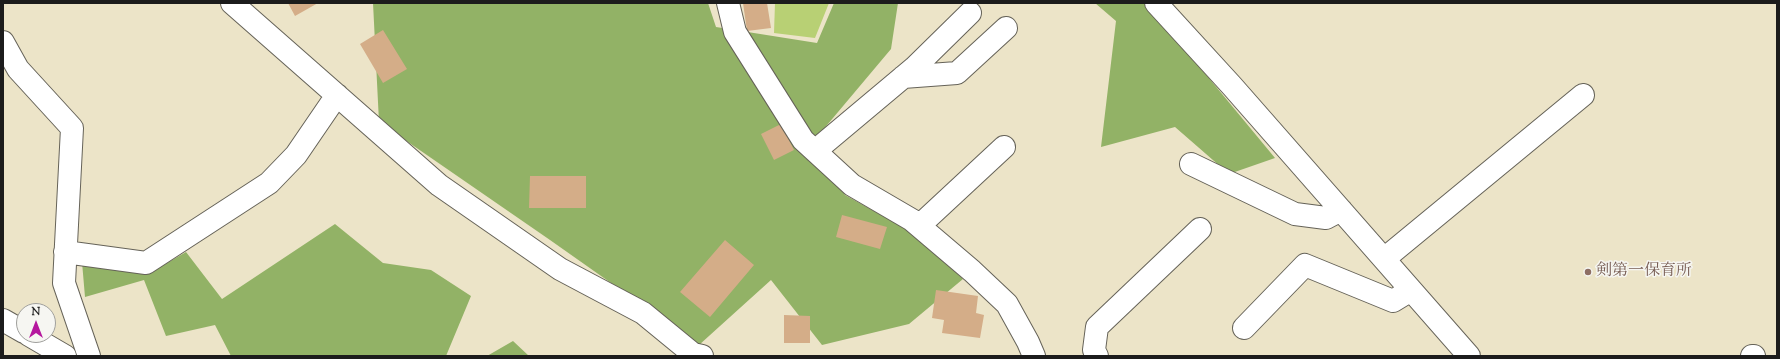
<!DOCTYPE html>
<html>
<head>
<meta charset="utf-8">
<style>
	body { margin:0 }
	#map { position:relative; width:1780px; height:359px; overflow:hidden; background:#ece4c8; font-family:"Sorts Mill Goudy",serif }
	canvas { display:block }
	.frame { position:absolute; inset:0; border:4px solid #1c1c1c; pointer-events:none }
	.north { position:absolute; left:16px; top:303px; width:40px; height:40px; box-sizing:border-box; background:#f6f6f2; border:1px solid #9f9f9c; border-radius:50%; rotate:0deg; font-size:11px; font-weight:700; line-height:16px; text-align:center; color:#1c1c1c }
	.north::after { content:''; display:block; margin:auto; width:14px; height:18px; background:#b5179e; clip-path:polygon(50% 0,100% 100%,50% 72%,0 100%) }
</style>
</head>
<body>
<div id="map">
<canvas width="1780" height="359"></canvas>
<div class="frame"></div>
<div class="north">N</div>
</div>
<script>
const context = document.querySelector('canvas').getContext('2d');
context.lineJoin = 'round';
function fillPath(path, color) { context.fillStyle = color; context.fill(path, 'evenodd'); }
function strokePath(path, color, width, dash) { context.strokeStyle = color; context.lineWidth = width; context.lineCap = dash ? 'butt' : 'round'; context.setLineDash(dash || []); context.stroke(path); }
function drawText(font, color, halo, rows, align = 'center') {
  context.font = font + ' "Sorts Mill Goudy","Noto Serif JP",serif'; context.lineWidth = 3; context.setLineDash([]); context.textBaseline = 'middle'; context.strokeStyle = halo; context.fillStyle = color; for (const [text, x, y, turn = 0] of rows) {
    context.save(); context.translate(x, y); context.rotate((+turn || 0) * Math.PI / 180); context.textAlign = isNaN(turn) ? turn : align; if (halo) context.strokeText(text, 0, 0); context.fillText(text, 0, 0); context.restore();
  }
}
const green = new Path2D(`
	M775 3H829L815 38 774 33Z`);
const forest = new Path2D(`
	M373 3H708L716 27 817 43 834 3H898L891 49 817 137 845 195 915 234 963 279 909 324 822 345 771 280 699 345 550 240 379 122Z
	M1095 3H1144L1160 19 1275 158 1229 174 1175 127 1101 147 1116 21Z
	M335 224 383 263 431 270 471 296 446 356H231L215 325 166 336 144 280 85 297 82 262 162 266 186 252 222 299Z
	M513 341 529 356H487Z`);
const building = new Path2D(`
	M288 3H318L295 16Z
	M743 3H767L771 28 747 31Z
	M383 30 407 69 383 83 360 44Z
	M781 124 794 150 774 160 761 134Z
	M530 176H586V208H529Z
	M842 215 887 227 880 249 836 237Z
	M725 240 754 265 710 317 680 292Z
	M936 290 978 296 976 313 984 315 980 338 942 333 944 320 932 318Z
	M784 315 810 316V343H784Z`);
const minor = new Path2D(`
	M232 3 439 185 560 269 643 313 693 354 702 356
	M728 3 735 32 803 140 852 185 912 220 972 271 1007 304 1028 342 1034 356
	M1156 3 1232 86 1469 356
	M3 42 18 69 72 128 64 283 89 356
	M903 77 957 73 1006 28
	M815 151 914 68 970 13
	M1191 164 1295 214 1326 218 1341 210
	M919 226 1004 147
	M65 252 146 263 269 183 296 155 337 95
	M1384 259 1583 95
	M3 320 24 332
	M1244 328 1305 265 1393 301 1411 290
	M29 335 65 356
	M1097 356 1094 350 1097 327 1200 229
	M1752 356H1754`);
const markers = [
	[1588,272,4,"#8d6e63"]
];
const educationNames = [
	["剣第一保育所",1596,272]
];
fillPath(green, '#b8d074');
fillPath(forest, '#92b266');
fillPath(building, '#d4ad88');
strokePath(minor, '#656258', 24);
strokePath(minor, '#fff', 22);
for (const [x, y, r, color] of markers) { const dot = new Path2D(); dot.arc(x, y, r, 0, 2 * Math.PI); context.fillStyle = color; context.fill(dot); strokePath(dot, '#f6f6f2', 1.5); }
drawText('16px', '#785e54', '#f6f6f2', educationNames, 'left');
</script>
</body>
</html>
